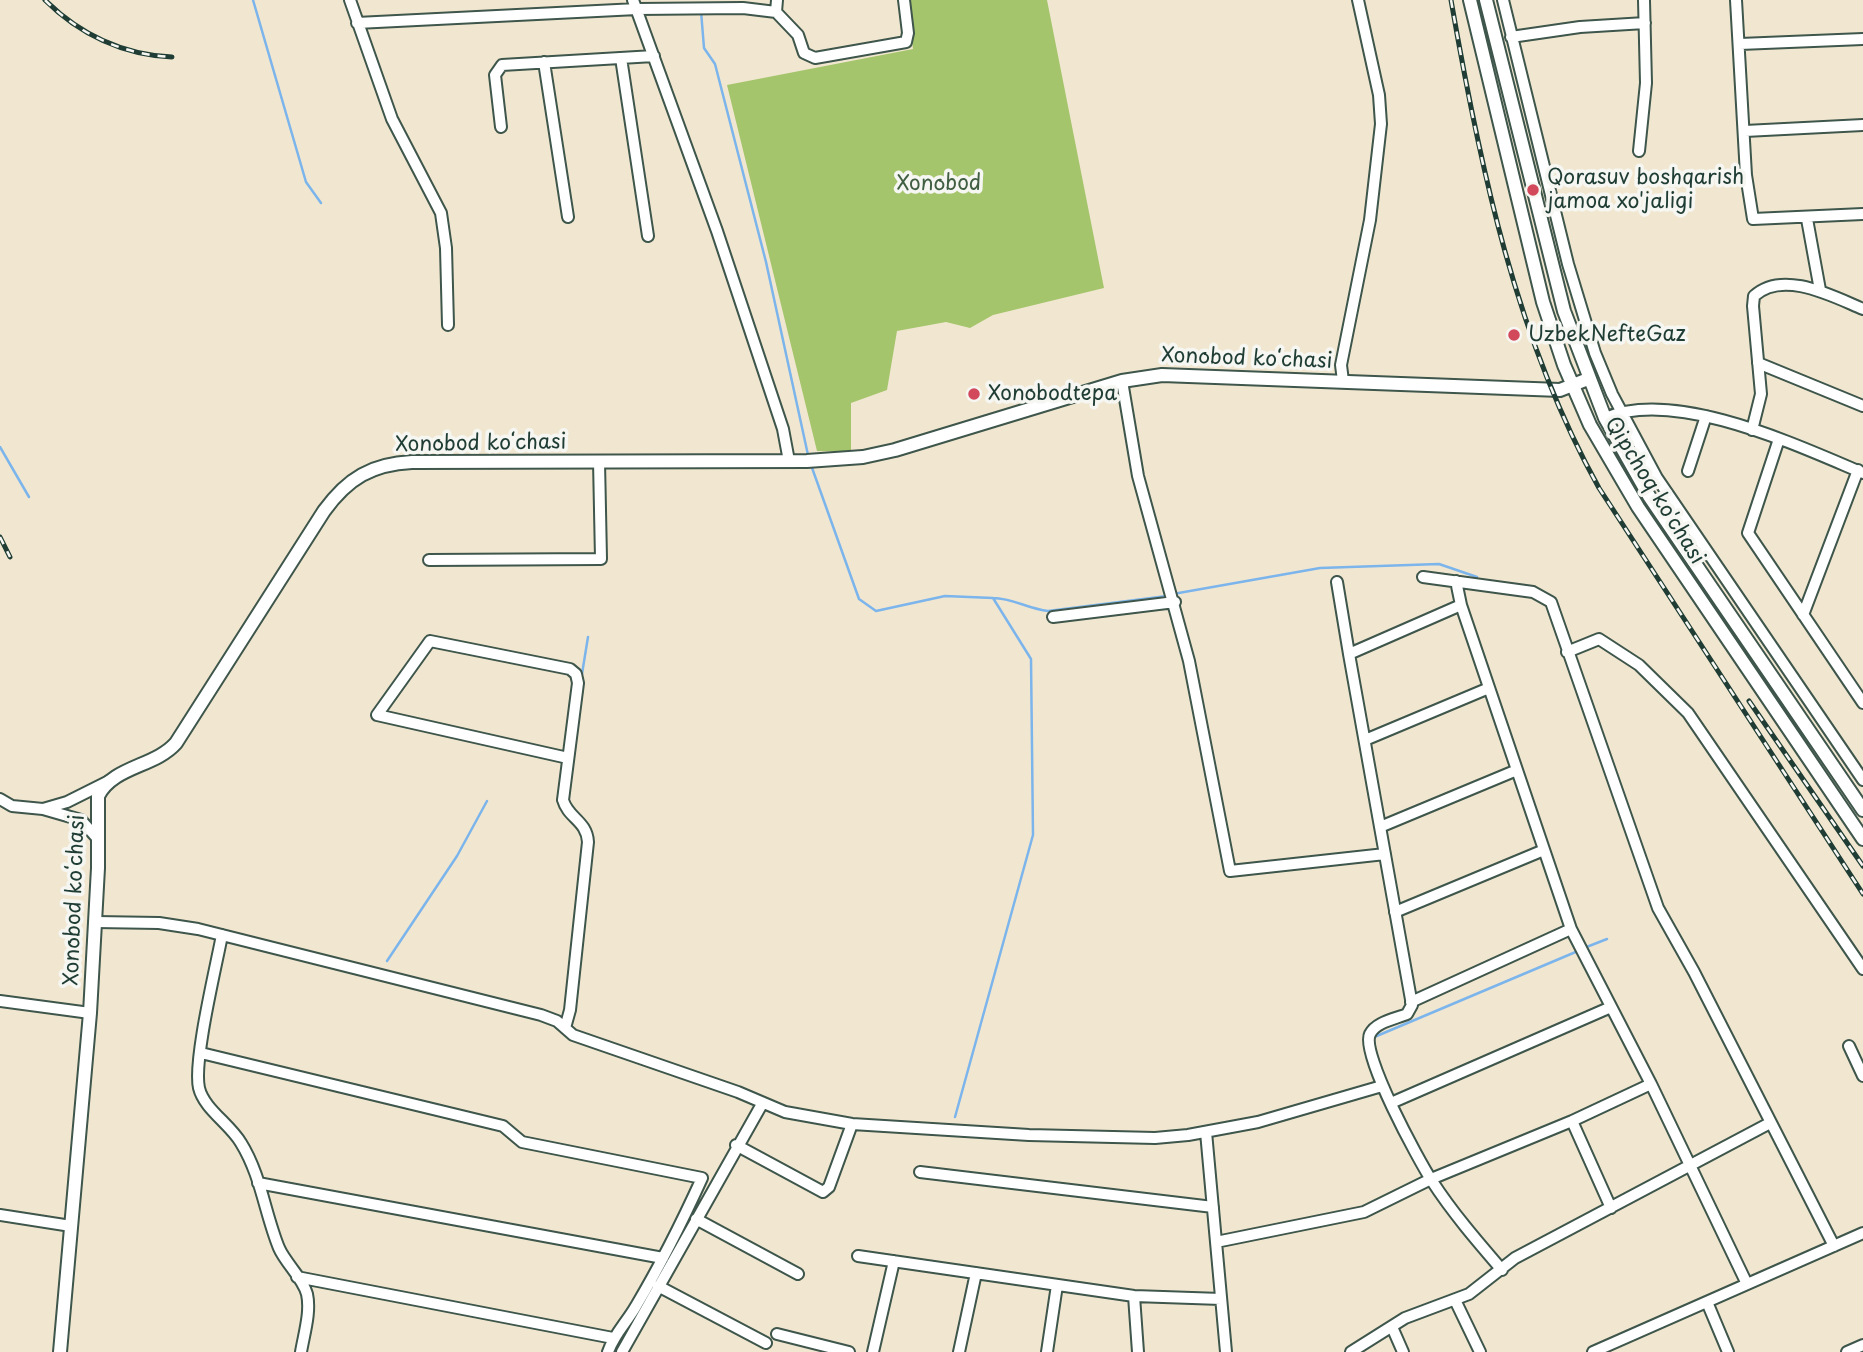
<!DOCTYPE html>
<html>
<head>
<meta charset="utf-8">
<style>
	body { margin:0 }
	canvas { display:block; background:#f1e7d0 }
</style>
</head>
<body>
<canvas width="1863" height="1352"></canvas>
<script>
const context = document.querySelector('canvas').getContext('2d');
context.lineJoin = 'round';
function fillPath(path, color) { context.fillStyle = color; context.fill(path, 'evenodd'); }
function strokePath(path, color, width, dash) { context.strokeStyle = color; context.lineWidth = width; context.lineCap = dash ? 'butt' : 'round'; context.setLineDash(dash || []); context.stroke(path); }
function drawText(font, color, halo, rows, align = 'center') {
  context.font = font + ' "Playpen Sans",sans-serif'; context.lineWidth = 7; context.setLineDash([]); context.textBaseline = 'middle'; context.strokeStyle = halo; context.fillStyle = color; for (const [text, x, y, turn = 0] of rows) {
    context.save(); context.translate(x, y); context.rotate((+turn || 0) * Math.PI / 180); context.textAlign = isNaN(turn) ? turn : align; if (halo) context.strokeText(text, 0, 0); context.fillText(text, 0, 0); context.restore();
  }
}
const green = new Path2D(`
	M906 0H1047L1104 288 993 315 970 328 946 322 897 331 887 390 851 403V452L817 451 727 85 913 49Z`);
const stream = new Path2D(`
	M253 0 306 182 321 203
	M701 11 704 48 715 64 766 262 808 455
	M0 447 29 497
	M811 465 859 599 876 611 945 596 993 598 1031 659 1033 835 955 1117
	M1173 594 1320 568 1439 564 1477 577
	M993 598C1013 598 1028 609 1048 611L1167 596
	M581 680 588 637
	M1584 948 1607 939
	M387 961 457 856 487 801
	M1372 1038 1578 951`);
const minor = new Path2D(`
	M350 0 392 119 441 213 446 248 448 325
	M633 0 717 231 783 429 789 461
	M777 0 776 12 798 35 804 53 815 58 906 42 908 33 904 0
	M1503 0 1568 264 1595 353 1612 394 1657 478 1863 780
	M1736 0 1746 175 1753 219 1863 214
	M357 23 637 9 743 8 776 12
	M1511 37 1580 27 1645 23
	M1740 44 1863 39
	M621 58 648 236
	M544 62 568 217
	M501 127 495 75 502 65 654 56
	M1745 131 1863 125
	M1639 151 1646 83 1644 0
	M1807 219 1820 290
	M1758 363 1863 406
	M1122 381 1138 476 1189 661 1230 871 1385 854
	M1343 381 1341 365 1370 220 1381 124 1379 95 1358 0
	M1605 418C1675 388 1796 445 1863 473
	M1752 430 1761 394 1753 306 1754 296C1783 269 1834 297 1863 309
	M1779 439 1748 533 1863 703
	M1688 471 1706 416
	M429 560 601 559 599 461
	M1423 577 1533 592 1551 602 1658 908 1694 972 1834 1246
	M1456 581 1461 605 1571 929 1651 1084 1747 1284
	M1337 582 1349 654
	M1461 605 1349 654 1412 1005 1407 1014C1395 1019 1376 1022 1370 1034 1360 1053 1419 1161 1432 1181 1452 1212 1477 1241 1502 1270
	M1803 615 1858 470
	M1053 617 1175 602
	M1567 652 1599 639 1639 665 1688 713 1863 969
	M1365 740 1489 688
	M0 799 12 806 43 809
	M1380 827 1517 770
	M97 838 81 820 43 809 67 802 109 781
	M1395 912 1544 850
	M96 922 159 923 198 929 541 1015 557 1021 573 1035 738 1092 785 1112 852 1124 1029 1135 1155 1138 1188 1135 1258 1122 1382 1086
	M222 935C216 967 193 1061 199 1088 204 1109 230 1124 241 1143 261 1175 265 1214 279 1248 286 1264 303 1278 307 1294 311 1312 304 1334 301 1352
	M0 1001 90 1013
	M1411 1002 1571 929
	M565 1028 570 1010 588 842C587 821 568 818 563 800L578 683 576 674 570 669 430 641 377 715 568 758
	M1849 1046 1863 1076
	M201 1053 503 1126 522 1142 702 1178C682 1222 661 1264 636 1306 627 1322 614 1334 608 1352
	M1391 1103 1611 1007
	M1572 1121 1611 1208
	M1206 1132 1226 1352
	M736 1145 823 1192 829 1187 852 1124
	M920 1172 1213 1207
	M258 1183 663 1258
	M0 1215 71 1226
	M696 1219 798 1274
	M1216 1242 1364 1212 1431 1179 1572 1121 1651 1084
	M858 1256 1134 1296 1221 1299
	M297 1277 613 1338
	M658 1286 766 1343
	M1134 1296 1138 1352
	M1455 1300 1480 1352
	M1707 1302 1728 1352
	M1392 1327 1403 1352
	M777 1334 849 1352
	M622 1352 762 1104
	M873 1352 894 1261
	M959 1352 976 1273
	M1047 1352 1057 1285
	M1351 1352 1405 1318 1469 1294 1515 1258 1770 1123
	M1593 1352 1863 1233
	M1847 1352 1863 1345`);
const major = new Path2D(`
	M1470 0 1543 302 1564 365 1590 425 1638 507 1863 839
	M1486 0 1564 311 1605 418 1649 496 1863 810
	M60 1352 90 1013 98 868V796C113 766 155 767 176 743L324 511C348 478 372 464 412 462L807 461 863 457 895 450 1122 381 1162 375 1560 390 1588 379`);
const rail = new Path2D(`
	M45 0C79 34 123 55 172 57
	M1451 0C1480 167 1516 339 1599 488L1863 894
	M0 537 10 557
	M1749 701 1863 866`);
const markers = [
	[1533,190,7,"#d1495b"],
	[1514,335,7,"#d1495b"],
	[974,394,7,"#d1495b"]
];
const poiNames = [
	["Qorasuv boshqarish",1547,178],
	["jamoa xo'jaligi",1547,202],
	["UzbekNefteGaz",1528,335],
	["Xonobodtepa",988,394]
];
const parkNames = [
	["Xonobod",939,184]
];
const streetNames = [
	["Xonobod koʻchasi",1247,359,2],
	["Xonobod koʻchasi",481,444,-1],
	["Qipchoq ko'chasi",1654,491,58],
	["Xonobod koʻchasi",75,900,-88]
];
fillPath(green, '#a5c56d');
strokePath(stream, '#7cb4ec', 2.5);
strokePath(minor, '#3e564b', 14);
strokePath(major, '#3e564b', 16);
strokePath(minor, '#fff', 10);
strokePath(major, '#fff', 12);
strokePath(rail, '#1f3d34', 5);
strokePath(rail, '#f6f6f2', 2.5, [8]);
for (const [x, y, r, color] of markers) { const dot = new Path2D(); dot.arc(x, y, r, 0, 2 * Math.PI); context.fillStyle = color; context.fill(dot); strokePath(dot, '#f6f6f2', 2.5); }
drawText('21px', '#1f3d34', '#f6f6f2', poiNames, 'left');
drawText('21px', '#405f42', '#f6f6f2', parkNames);
drawText('21px', '#1f3d34', '#f6f6f2', streetNames);
</script>
</body>
</html>
